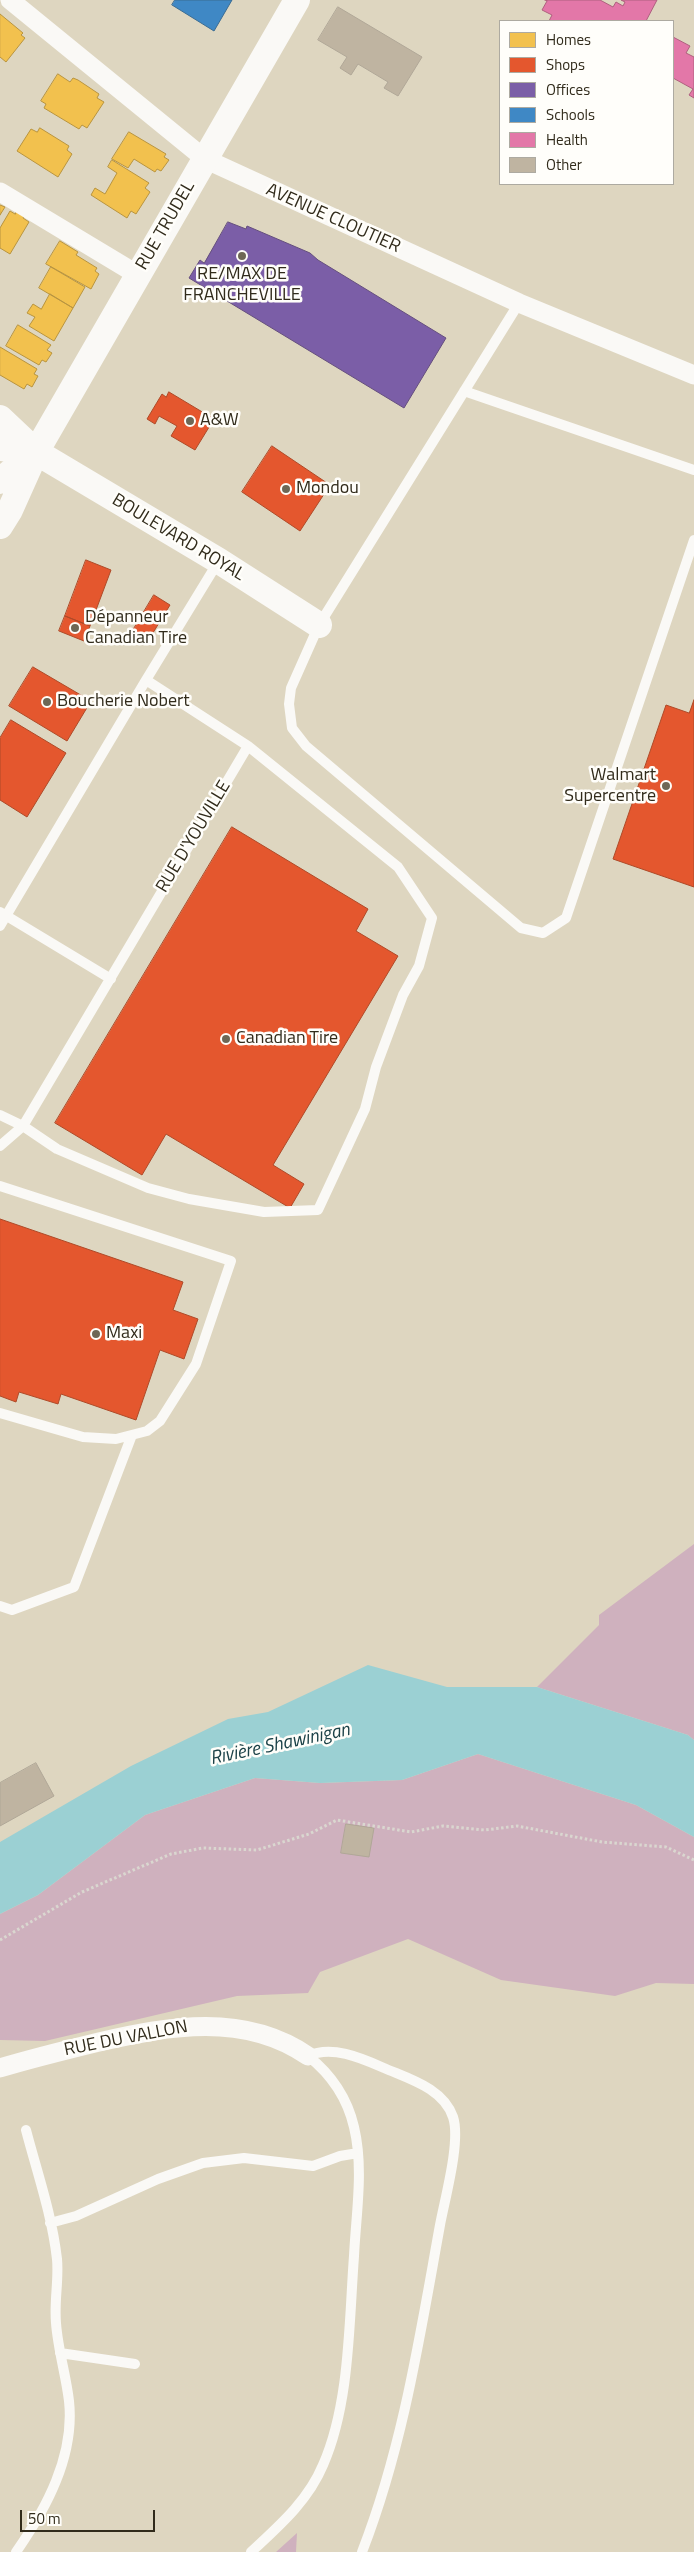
<!DOCTYPE html>
<html>
<head>
<meta charset="utf-8">
<style>
	body { margin:0 }
	#map { position:relative; width:694px; height:2552px; overflow:hidden; background:#ded6c0; font-family:"Titillium Web",sans-serif }
	canvas { display:block }
	.legend { position:absolute; left:499px; top:20px; width:175px; height:165px; box-sizing:border-box; background:#fffefa; border:1px solid #adaaa1; margin:0; padding:6px 9px; list-style:none; font-size:15px; color:#312b1b }
	.legend li { display:flex; align-items:center; gap:10px; height:25px }
	.legend b { width:25px; border:1px solid #adaaa1 }
	.scale { position:absolute; left:20px; top:2510px; width:135px; height:22px; box-sizing:border-box; border:2px solid #312b1b; border-top:0; padding-left:6px; font-size:15px; line-height:18px; white-space:nowrap; color:#312b1b; -webkit-text-stroke:4px #fffefa; paint-order:stroke }
</style>
</head>
<body>
<div id="map">
<canvas width="694" height="2552"></canvas>
<ul class="legend">
<li><b style="height:14px;background:#f2c14e"></b>Homes</li>
<li><b style="height:14px;background:#e4572e"></b>Shops</li>
<li><b style="height:14px;background:#7b5ea7"></b>Offices</li>
<li><b style="height:14px;background:#3f88c5"></b>Schools</li>
<li><b style="height:14px;background:#e377a8"></b>Health</li>
<li><b style="height:14px;background:#bfb4a1"></b>Other</li>
</ul>
<div class="scale">50 m</div>
</div>
<script>
const context = document.querySelector('canvas').getContext('2d');
context.lineJoin = 'round';
function fillPath(path, color) { context.fillStyle = color; context.fill(path, 'evenodd'); }
function strokePath(path, color, width, dash) { context.strokeStyle = color; context.lineWidth = width; context.lineCap = dash ? 'butt' : 'round'; context.setLineDash(dash || []); context.stroke(path); }
function drawText(font, color, halo, rows, align = 'center') {
  context.font = font + ' "Titillium Web",sans-serif'; context.lineWidth = 5; context.setLineDash([]); context.textBaseline = 'middle'; context.strokeStyle = halo; context.fillStyle = color; for (const [text, x, y, turn = 0] of rows) {
    context.save(); context.translate(x, y); context.rotate((+turn || 0) * Math.PI / 180); context.textAlign = isNaN(turn) ? turn : align; if (halo) context.strokeText(text, 0, 0); context.fillText(text, 0, 0); context.restore();
  }
}
const forest = new Path2D(`
	M694 1544V1740L688 1735 537 1687 599 1625V1615Z
	M478 1754 636 1805 694 1837V1984L656 1983 615 1996 501 1980 408 1939 320 1972 308 1993 237 1996 45 2041 0 2040V1914L38 1895 145 1815 255 1778 320 1783 402 1780Z
	M297 2533 296 2552H276Z`);
const water = new Path2D(`
	M368 1665 447 1687H537L688 1735 694 1740V1837L636 1805 478 1754 402 1780 320 1783 255 1778 145 1815 38 1895 0 1914V1842L131 1766 228 1719 268 1712Z`);
const homes = new Path2D(`
	M0 14 23 33 21 35 25 38 6 62 0 57Z
	M58 74 70 82 73 78 78 80 99 94 97 98 104 102 87 128 82 125 79 129 44 108 46 104 41 101Z
	M40 128 69 146 67 150 72 154 58 177 17 151 31 129 37 132Z
	M129 132 166 154 164 157 169 160 161 171 157 169 155 172 134 159 128 168 112 159Z
	M112 160 149 183 145 188 150 192 136 214 131 211 127 218 91 195 95 188 105 194 117 173 108 167Z
	M0 205 5 207 0 215Z
	M17 210 25 214 23 218 29 222 10 254 0 248V228L10 211 15 214Z
	M60 241 78 252 76 255 97 268 95 271 99 274 91 289 46 264Z
	M51 267 85 287 73 308 39 288Z
	M50 294 73 308 54 341 29 326 35 317 27 313 33 304 41 309Z
	M18 325 51 345 47 350 52 353 46 362 42 360 39 365 6 346Z
	M0 347 37 369 34 374 38 376 32 387 27 384 24 389 0 375Z`);
const shops = new Path2D(`
	M169 392 214 419 195 450 171 436 177 426 159 416 155 424 147 419 162 394 166 397Z
	M272 446 330 485 300 531 242 492Z
	M86 560 111 570 90 626 65 616Z
	M154 595 170 605 148 641 132 632Z
	M65 616 90 626 84 641 59 631Z
	M33 667 91 701 67 741 9 706Z
	M694 700V887L613 859 666 705 689 713Z
	M11 720 66 753 27 817 0 800V738Z
	M232 827 368 909 356 931 398 956 273 1165 304 1184 290 1208 166 1134 142 1175 55 1123Z
	M0 1219 183 1282 173 1310 198 1319 184 1359 160 1350 136 1420 61 1394 58 1404 19 1392 16 1402 0 1396Z`);
const offices = new Path2D(`
	M228 222 246 229 247 226 310 253 318 260 446 338 404 408 189 278 200 260 204 263Z`);
const schools = new Path2D(`
	M175 0H232L214 31 172 5Z`);
const health = new Path2D(`
	M545 0H600L613 7 616 2 623 6 625 2 621 0H657L646 21H549L552 15 542 10 547 1Z
	M673 37 690 46 686 53 694 57V98L689 95 693 89 673 78Z`);
const building = new Path2D(`
	M338 7 422 57 398 96 384 88 388 82 358 64 351 75 340 68 347 57 318 40Z
	M36 1763 54 1796 0 1826V1783Z
	M346 1824 374 1828 369 1857 341 1853Z`);
const path = new Path2D(`
	M0 1940 82 1892 171 1854 203 1848 257 1850 309 1834 337 1820 411 1832 443 1826 485 1830 517 1826 602 1842 666 1847 694 1860`);
const lane = new Path2D(`
	M519 303 319 625 291 688 289 704 292 728 306 746 521 928 543 933 566 918 694 540
	M464 391 694 470
	M0 912 111 979
	M0 926 146 680
	M0 1115 23 1126 57 1149 148 1188 189 1199 264 1212 318 1210 365 1109 376 1067 403 995 419 966 432 918 398 867 248 746
	M0 1146 23 1126 248 746 146 680 218 562
	M0 1186 231 1261 196 1364 160 1421 147 1431 116 1439 83 1437 0 1413
	M0 1606 12 1610 74 1587 132 1435
	M50 2223 76 2216 158 2179 203 2163 244 2158 313 2166 340 2156 358 2153
	M60 2353 135 2364
	M16 2552C46 2509 75 2456 69 2401 66 2375 58 2350 56 2323 54 2301 59 2280 57 2259 52 2215 37 2172 26 2130
	M251 2552C279 2526 308 2501 323 2465 350 2404 349 2322 354 2256 356 2214 364 2169 354 2127 347 2097 332 2075 308 2056 332 2045 361 2058 384 2068 409 2079 443 2088 453 2117 461 2141 445 2198 440 2225 420 2335 403 2447 362 2552`);
const street = new Path2D(`
	M10 0 205 159 519 303 694 375
	M0 192 138 275
	M0 2068C33 2058 66 2050 99 2042 169 2026 244 2012 308 2056`);
const secondary = new Path2D(`
	M0 418 36 452 219 561 319 625
	M0 448 36 452
	M0 481 31 455
	M0 526 10 510 36 452 297 0`);
const markers = [
	[242,256,5,"#6e6755"],
	[190,421,5,"#6e6755"],
	[286,489,5,"#6e6755"],
	[75,628,5,"#6e6755"],
	[47,702,5,"#6e6755"],
	[666,786,5,"#6e6755"],
	[226,1039,5,"#6e6755"],
	[96,1334,5,"#6e6755"]
];
const streetNames = [
	["AVENUE CLOUTIER",333,219,24],
	["RUE TRUDEL",166,226,-60],
	["BOULEVARD ROYAL",178,538,31],
	["RUE D'YOUVILLE",194,837,-59],
	["RUE DU VALLON",126,2039,-11]
];
const poiNames = [
	["RE/MAX DE",242,275,"center"],
	["FRANCHEVILLE",242,296,"center"],
	["A&W",200,421],
	["Mondou",296,489],
	["Dépanneur",85,618],
	["Canadian Tire",85,639],
	["Boucherie Nobert",57,702],
	["Walmart",656,776,"right"],
	["Supercentre",656,797,"right"],
	["Canadian Tire",236,1039],
	["Maxi",106,1334]
];
const waterNames = [
	["Rivière Shawinigan",280,1745,-12]
];
fillPath(forest, '#cfb1be');
fillPath(water, '#9bd0d3');
fillPath(homes, '#f2c14e');
strokePath(homes, '#b8943f', 1);
fillPath(shops, '#e4572e');
strokePath(shops, '#ae4a28', 1);
fillPath(offices, '#7b5ea7');
strokePath(offices, '#654f7d', 1);
fillPath(schools, '#3f88c5');
strokePath(schools, '#3b6c92', 1);
fillPath(health, '#e377a8');
strokePath(health, '#ae607e', 1);
fillPath(building, '#bfb4a1');
strokePath(building, '#b0a797', 1);
strokePath(path, '#dad7d0', 3, [2.5, 2.5]);
strokePath(lane, '#faf9f6', 10);
strokePath(street, '#faf9f6', 19);
strokePath(secondary, '#faf9f6', 26);
for (const [x, y, r, color] of markers) { const dot = new Path2D(); dot.arc(x, y, r, 0, 2 * Math.PI); context.fillStyle = color; context.fill(dot); strokePath(dot, '#fffefa', 2); }
drawText('18px', '#312b1b', '#fffefa', streetNames);
drawText('18px', '#312b1b', '#fffefa', poiNames, 'left');
drawText('italic 19px', '#1c4248', '#fffefa', waterNames);
</script>
</body>
</html>
